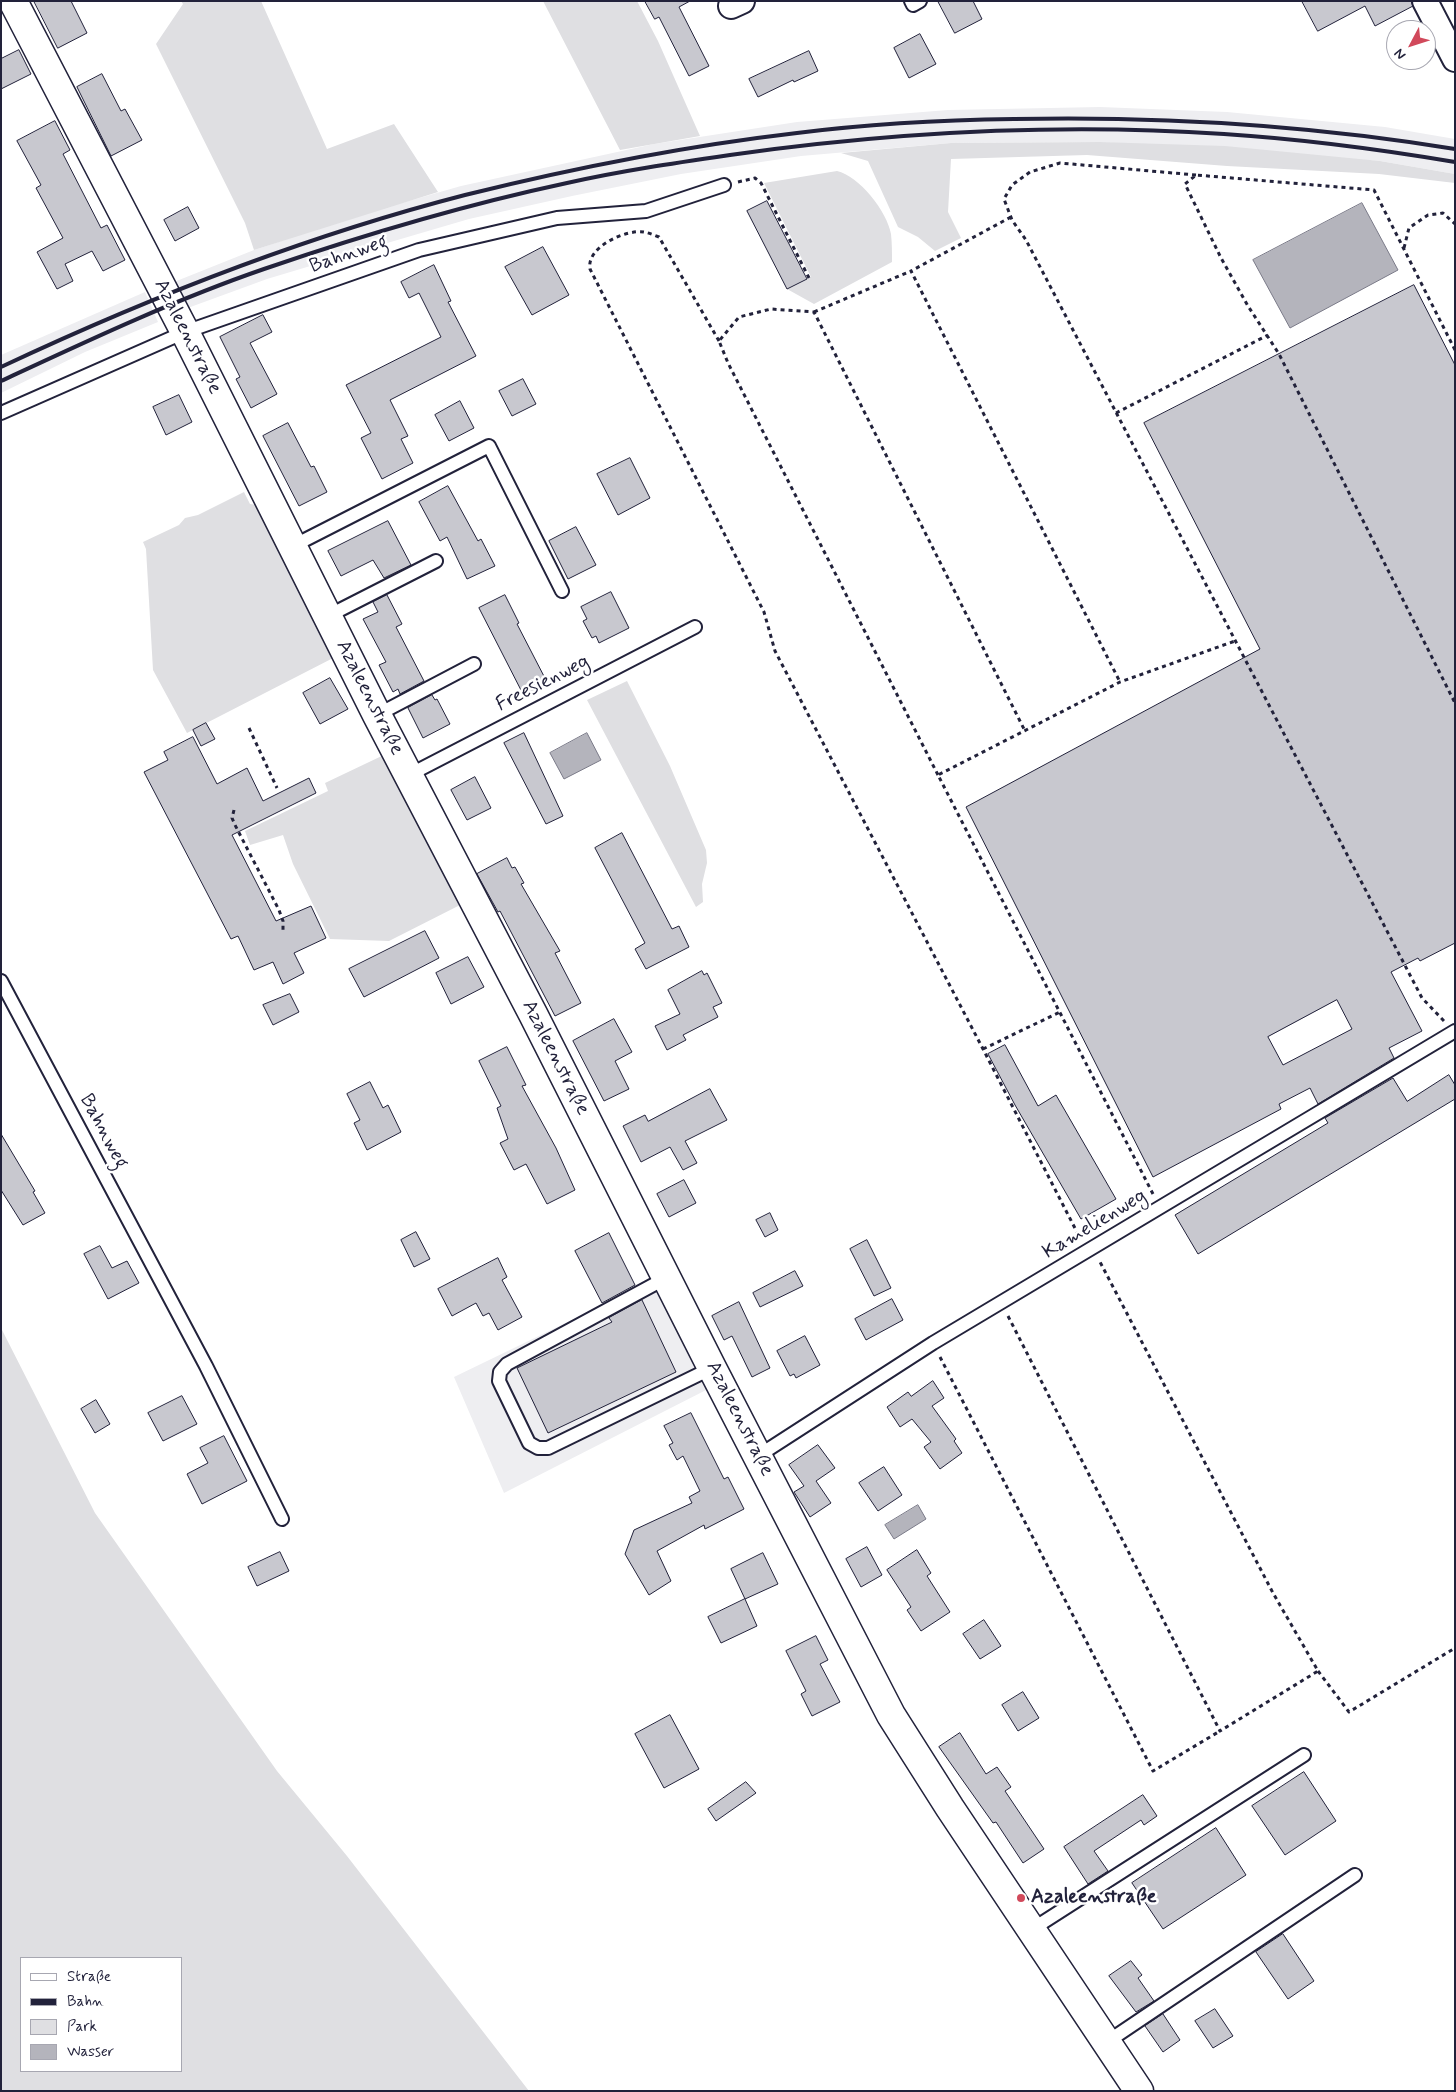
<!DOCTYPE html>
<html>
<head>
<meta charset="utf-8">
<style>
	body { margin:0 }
	#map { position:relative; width:1456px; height:2092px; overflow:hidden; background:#fff; font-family:Mynerve,sans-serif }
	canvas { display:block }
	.frame { position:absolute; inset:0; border:2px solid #22223b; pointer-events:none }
	.legend { position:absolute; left:20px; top:1957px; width:162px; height:115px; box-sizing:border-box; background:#fff; border:1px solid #a7a7b1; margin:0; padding:6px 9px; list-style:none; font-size:15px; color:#22223b }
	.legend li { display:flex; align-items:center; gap:10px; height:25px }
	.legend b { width:25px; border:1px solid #a7a7b1 }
	.north { position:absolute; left:1386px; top:20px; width:50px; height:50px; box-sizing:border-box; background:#fff; border:1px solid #a7a7b1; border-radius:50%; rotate:230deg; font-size:14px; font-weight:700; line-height:20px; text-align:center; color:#22223b }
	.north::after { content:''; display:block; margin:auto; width:18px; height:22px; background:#d1495b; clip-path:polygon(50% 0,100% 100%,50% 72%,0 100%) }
</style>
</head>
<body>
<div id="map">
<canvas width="1456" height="2092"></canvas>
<div class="frame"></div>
<ul class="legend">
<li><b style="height:6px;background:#fff"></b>Straße</li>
<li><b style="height:6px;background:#22223b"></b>Bahn</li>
<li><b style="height:14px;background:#dfdfe2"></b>Park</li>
<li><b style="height:14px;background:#b4b4bc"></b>Wasser</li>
</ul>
<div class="north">N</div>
</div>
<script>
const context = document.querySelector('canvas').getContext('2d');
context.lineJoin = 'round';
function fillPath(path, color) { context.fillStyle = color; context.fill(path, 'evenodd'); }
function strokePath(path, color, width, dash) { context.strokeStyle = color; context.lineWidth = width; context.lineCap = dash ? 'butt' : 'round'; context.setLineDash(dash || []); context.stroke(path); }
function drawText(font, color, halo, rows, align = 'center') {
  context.font = font + ' Mynerve,sans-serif'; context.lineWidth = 5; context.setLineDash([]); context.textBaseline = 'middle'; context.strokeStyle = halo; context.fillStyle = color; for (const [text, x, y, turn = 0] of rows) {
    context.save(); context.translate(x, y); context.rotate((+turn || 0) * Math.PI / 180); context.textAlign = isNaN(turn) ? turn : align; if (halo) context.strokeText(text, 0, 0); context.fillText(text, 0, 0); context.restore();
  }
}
const built = new Path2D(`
	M1100 107 1227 112 1385 127 1455 139V174L1380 161 1100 142 951 143 801 156 681 174 572 196 469 219 377 246 267 279 185 309 174 282 254 250 367 213 461 186 654 144 797 122 948 110Z
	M145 292 158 322 85 352 1 393V355Z
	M656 1276 712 1387 504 1493 454 1377 580 1316Z`);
const green = new Path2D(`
	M181 1H261L327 149 394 124 438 192 254 250 245 223 156 44 183 4Z
	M543 1H637L658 41 700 136 620 150Z
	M1100 142 1225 146 1380 161 1455 174V183L1379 174 1227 166 1087 155 951 159 948 212 961 238 935 251 918 237 898 227 868 161 841 153 951 143Z
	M837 171C859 176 887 211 891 234 892 243 892 253 892 262L814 304 787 289 811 277 764 183Z
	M244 492 250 504 258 505 337 656 187 733 153 670 146 549 143 542 179 525 185 518 198 515Z
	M627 681 670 766 706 850 707 863 702 884 703 902 696 907 587 700Z
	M388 753 464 903 389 941 330 939 293 864 283 835 250 845 245 831 328 791 325 783Z
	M1 1328 95 1513 277 1771 347 1856 529 2091H1ZM21 1958H181V2071H21Z`);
const water = new Path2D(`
	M1362 203 1398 270 1290 328 1253 260Z
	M587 733 601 760 564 779 550 753Z
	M918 1505 926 1519 894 1539 885 1525Z`);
const building = new Path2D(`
	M34 1H71L87 33 58 48Z
	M645 1H690L679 7 709 66 689 76 659 17 655 19Z
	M938 1H973L982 19 955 33Z
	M1302 1H1411L1413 6 1375 26 1365 6 1318 31Z
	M920 34 936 64 909 78 894 48Z
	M19 50 31 74 1 89V59Z
	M809 51 818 71 794 82 793 80 758 97 749 79Z
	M102 74 121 111 125 109 142 140 111 156 77 87Z
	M55 121 70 150 63 154 101 228 107 225 125 260 103 271 92 251 65 264 73 281 57 289 37 252 63 238 36 188 41 185 17 141Z
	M767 201 807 279 787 289 747 211Z
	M188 207 199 228 175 241 164 220Z
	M543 247 569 295 532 315 505 267Z
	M434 265 451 301 448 302 476 356 390 400 408 436 401 439 413 463 382 479 361 438 371 433 346 385 441 337 419 293 409 298 401 282Z
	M1414 285 1455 365V943L1420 961 1418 958 1391 972 1422 1031 1389 1048 1394 1058 1318 1104 1310 1088 1279 1104 1281 1109 1153 1177 966 807 1260 649 1144 423ZM1337 1000 1352 1029 1283 1065 1268 1037Z
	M263 315 272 332 250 343 277 394 251 408 236 379 240 377 220 337Z
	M523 379 536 404 512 416 499 391Z
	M179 395 192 422 166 435 153 407Z
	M460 401 474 428 449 441 435 415Z
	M288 423 311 467 314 466 327 492 299 506 263 436Z
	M630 458 650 498 618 515 597 474Z
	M448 486 478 541 481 539 495 566 467 579 447 537 440 541 419 502Z
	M388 521 411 565 384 578 373 560 341 576 328 551Z
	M576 527 596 565 568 579 549 541Z
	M611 592 629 628 599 643 596 636 592 638 583 621 587 619 581 607Z
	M387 595 402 624 396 627 424 681 400 694 398 689 393 692 379 665 386 662 363 619 378 612 373 602Z
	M505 595 519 623 517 624 548 684 524 696 479 608Z
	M330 678 348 709 320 724 303 693Z
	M432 695 435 700 437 699 450 724 423 738 408 708Z
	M206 723 215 739 201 746 193 730Z
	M524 733 563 816 546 824 504 743Z
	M193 737 217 784 247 768 263 801 309 778 316 793 232 835 276 921 311 906 326 938 294 953 304 973 283 984 273 962 254 970 238 936 231 939 144 772 168 760 164 752Z
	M475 777 491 808 467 820 451 790Z
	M622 833 672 929 679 926 689 947 646 969 635 949 645 943 595 848Z
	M507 858 512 868 515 867 524 883 521 884 560 951 555 953 581 1003 555 1016 500 911 498 912 477 874Z
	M425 931 439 958 364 997 349 969Z
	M468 957 484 987 451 1004 436 973Z
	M702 971 704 975 707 973 722 1003 713 1007 718 1017 683 1035 686 1040 667 1050 655 1026 680 1014 668 990Z
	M290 994 299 1012 273 1025 263 1005Z
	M614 1019 632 1052 615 1061 629 1089 604 1101 573 1041Z
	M1005 1045 1038 1106 1056 1095 1116 1199 1081 1219 1015 1105 988 1054Z
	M507 1047 526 1085 522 1086 556 1148 575 1190 547 1204 526 1164 514 1170 500 1143 508 1139 497 1108 501 1106 479 1061Z
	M1449 1075 1455 1085V1099L1198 1254 1175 1215 1328 1123 1325 1118 1393 1078 1407 1101Z
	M370 1082 383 1108 388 1105 401 1132 367 1150 354 1123 360 1120 347 1094Z
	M710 1089 727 1120 685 1141 697 1163 683 1170 670 1147 641 1162 623 1126 645 1115 648 1121Z
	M1 1134 35 1191 33 1192 45 1213 23 1225 1 1190Z
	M684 1180 696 1203 669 1217 657 1194Z
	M770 1213 778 1230 765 1237 756 1220Z
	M416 1232 430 1259 414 1267 401 1240Z
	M609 1233 635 1285 602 1303 575 1251Z
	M867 1240 891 1288 874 1296 850 1249Z
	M100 1246 112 1268 127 1261 139 1283 108 1299 84 1254Z
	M498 1258 507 1277 502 1280 522 1317 498 1330 489 1313 483 1316 476 1303 452 1316 438 1289Z
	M795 1271 803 1286 760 1307 753 1293Z
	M892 1299 903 1320 866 1340 855 1319Z
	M642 1300 676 1372 548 1433 517 1368 612 1322 609 1318Z
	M739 1302 770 1368 752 1377 732 1336 724 1340 712 1316Z
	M805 1336 820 1365 796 1378 794 1374 790 1376 777 1351Z
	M933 1381 944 1398 932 1406 956 1439 954 1441 962 1453 940 1469 924 1447 931 1442 912 1419 900 1427 887 1407 908 1392 911 1396Z
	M182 1396 197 1424 163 1441 148 1413Z
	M96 1400 110 1424 95 1433 81 1409Z
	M691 1413 724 1479 728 1477 744 1509 705 1529 704 1525 657 1551 671 1581 649 1595 625 1554 634 1530 692 1503 689 1497 700 1491 683 1456 677 1460 669 1445 673 1443 664 1426Z
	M224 1436 247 1481 202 1504 187 1474 208 1463 200 1448Z
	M818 1445 835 1468 816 1481 831 1503 810 1517 794 1492 804 1486 789 1465Z
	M884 1467 902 1495 878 1511 859 1483Z
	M867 1547 882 1575 861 1587 846 1559Z
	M917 1550 931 1573 927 1576 950 1612 921 1631 907 1610 911 1607 887 1570Z
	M280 1552 289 1571 257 1586 248 1567Z
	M763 1553 778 1584 745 1599 731 1569Z
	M745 1599 757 1626 721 1643 708 1617Z
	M984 1620 1001 1646 980 1659 963 1634Z
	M816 1636 828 1660 820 1664 840 1702 812 1716 801 1694 806 1691 786 1651Z
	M1023 1692 1039 1718 1018 1731 1002 1705Z
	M670 1715 699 1769 664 1788 635 1734Z
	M960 1733 986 1774 997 1767 1011 1787 1005 1791 1044 1849 1023 1863 996 1822 993 1823 939 1747Z
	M1304 1772 1336 1821 1285 1855 1252 1806Z
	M746 1782 756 1793 716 1821 708 1809Z
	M1143 1795 1157 1816 1144 1825 1141 1820 1094 1851 1108 1871 1088 1884 1064 1847Z
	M1216 1828 1246 1875 1163 1929 1132 1883Z
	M1283 1934 1314 1981 1288 1999 1256 1952Z
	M1131 1961 1142 1975 1138 1978 1154 2001 1136 2012 1109 1976Z
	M1215 2009 1233 2036 1213 2048 1195 2021Z
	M1163 2014 1180 2040 1163 2052 1145 2026Z`);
const path = new Path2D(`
	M1196 175 1060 163 1030 172 1012 185 1004 199 1012 220 1026 240 1422 998 1444 1021
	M738 182 755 178 761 183 809 278
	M1011 217 911 271 1120 682
	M1404 248 1409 228 1428 215 1443 213 1455 224
	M814 312 911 271
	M719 341 659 237C654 235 649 233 644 232 626 229 586 247 590 269L764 612 775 651 983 1049 1080 1238
	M1455 350 1374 190 1196 175 1185 184 1221 258 1248 306 1279 354 1455 703
	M1116 413 1268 335
	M249 728 277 788
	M938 775 728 363 719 341 739 317 771 309 814 312 1025 731
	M234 810 232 818 235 825 279 910 283 921V931
	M983 1049 1060 1012
	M1153 1194 938 775 1120 682 1235 641
	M1008 1316 1220 1731 1318 1671 1273 1593 1099 1260
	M940 1357 1153 1771 1220 1731
	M1318 1671 1349 1712 1455 1648`);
const lane = new Path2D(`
	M911 1 913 5 920 1
	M1 413 185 332 419 250 557 218 646 211 724 185
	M293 546 489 446 562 591
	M328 616 436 561
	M377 715 474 664
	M409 775 695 627
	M1 981 206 1366 282 1519
	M666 1278 507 1364 500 1372 499 1381 529 1443 538 1448H548L712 1368
	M758 1456 933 1343 1455 1031
	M1031 1930 1304 1755
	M1107 2042 1355 1875`);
const street = new Path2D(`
	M1425 1 1455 59
	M731 6 742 1`);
const secondary = new Path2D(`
	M13 1 185 332 377 715 533 1014 712 1368 891 1715 950 1808 1139 2091`);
const rail = new Path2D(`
	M1 367C150 297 306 236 465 195 574 168 685 146 797 133 868 124 942 120 1014 119 1162 116 1309 125 1455 149
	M1 381C87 341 174 300 264 269 363 235 464 205 567 183 620 171 675 163 730 155 893 132 1059 123 1224 134 1301 139 1378 149 1455 162`);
const markers = [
	[1021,1898,5,"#d1495b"]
];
const streetNames = [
	["Bahnweg",349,255,-19],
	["Azaleenstraße",187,337,63],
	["Freesienweg",543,684,-27],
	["Azaleenstraße",369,698,63],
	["Azaleenstraße",555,1058,63],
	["Bahnweg",103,1132,62],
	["Kamelienweg",1095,1225,-31],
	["Azaleenstraße",739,1419,63]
];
const poiNames = [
	["Azaleenstraße",1031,1898]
];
fillPath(built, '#eeeef1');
fillPath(green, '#dfdfe2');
fillPath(water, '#b4b4bc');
strokePath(water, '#7a7a88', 1);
fillPath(building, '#c8c8cf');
strokePath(building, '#22223b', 1);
strokePath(lane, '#22223b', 16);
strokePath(street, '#22223b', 28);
strokePath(secondary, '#22223b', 31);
strokePath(path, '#22223b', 3, [4, 4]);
strokePath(lane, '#fff', 12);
strokePath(street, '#fff', 24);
strokePath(secondary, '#fff', 28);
strokePath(rail, '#22223b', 4);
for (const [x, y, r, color] of markers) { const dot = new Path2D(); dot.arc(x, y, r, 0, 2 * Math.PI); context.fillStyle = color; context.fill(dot); strokePath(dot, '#fff', 2); }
drawText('20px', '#22223b', '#fff', streetNames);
drawText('bold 20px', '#22223b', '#fff', poiNames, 'left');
</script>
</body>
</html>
